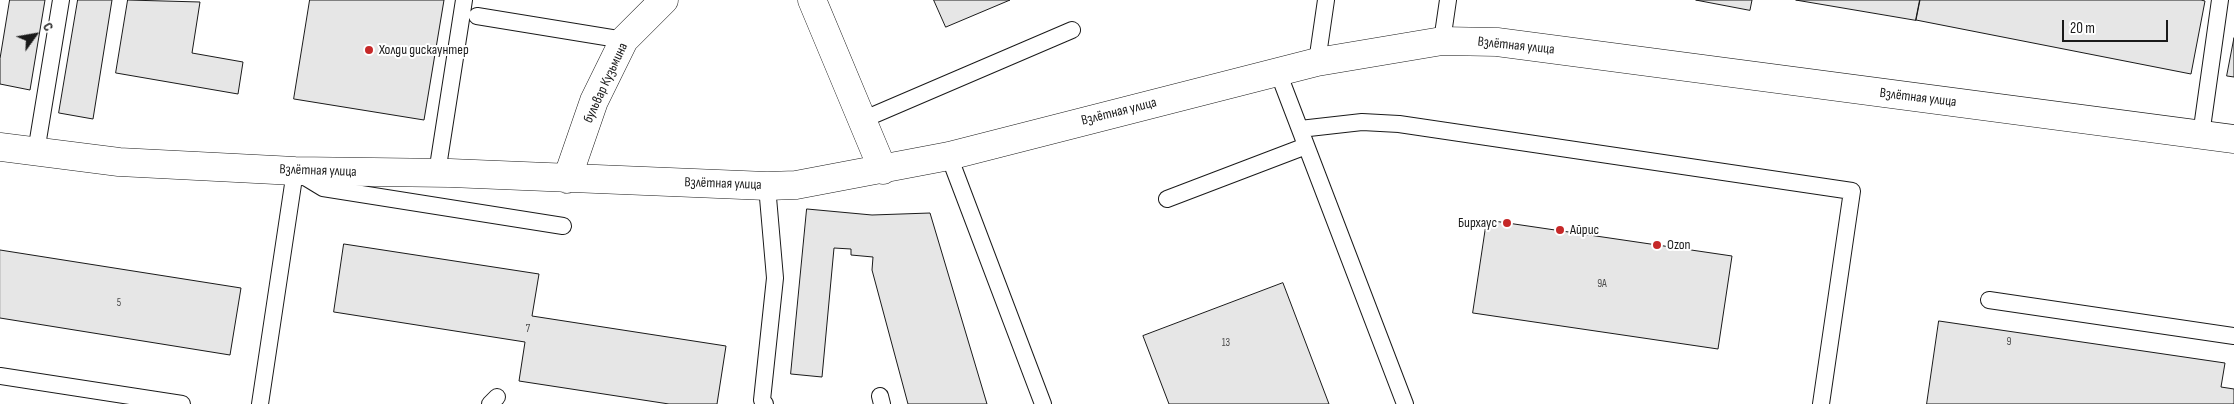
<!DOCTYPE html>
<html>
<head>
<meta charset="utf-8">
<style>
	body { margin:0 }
	#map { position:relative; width:2234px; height:404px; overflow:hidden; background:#fff; font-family:"Sofia Sans Condensed",sans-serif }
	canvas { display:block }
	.north { position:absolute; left:10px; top:10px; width:50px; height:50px; -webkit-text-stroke:4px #fff; paint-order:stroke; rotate:58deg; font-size:14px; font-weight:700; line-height:20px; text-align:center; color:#1a1a1a }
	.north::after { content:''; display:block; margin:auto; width:18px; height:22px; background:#1a1a1a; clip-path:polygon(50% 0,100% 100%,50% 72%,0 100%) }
	.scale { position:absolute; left:2062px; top:20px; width:106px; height:22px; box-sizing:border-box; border:2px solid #1a1a1a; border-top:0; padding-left:6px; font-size:15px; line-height:18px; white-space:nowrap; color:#1a1a1a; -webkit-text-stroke:4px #fff; paint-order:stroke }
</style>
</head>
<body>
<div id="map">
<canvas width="2234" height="404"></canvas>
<div class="north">С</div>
<div class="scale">20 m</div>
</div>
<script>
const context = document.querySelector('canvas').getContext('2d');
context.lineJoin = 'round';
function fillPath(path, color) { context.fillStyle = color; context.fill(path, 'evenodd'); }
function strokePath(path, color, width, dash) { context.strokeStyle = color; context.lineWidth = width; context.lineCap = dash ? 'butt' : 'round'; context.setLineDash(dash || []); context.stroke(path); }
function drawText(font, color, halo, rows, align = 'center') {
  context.font = font + ' "Sofia Sans Condensed",sans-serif'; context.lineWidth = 4; context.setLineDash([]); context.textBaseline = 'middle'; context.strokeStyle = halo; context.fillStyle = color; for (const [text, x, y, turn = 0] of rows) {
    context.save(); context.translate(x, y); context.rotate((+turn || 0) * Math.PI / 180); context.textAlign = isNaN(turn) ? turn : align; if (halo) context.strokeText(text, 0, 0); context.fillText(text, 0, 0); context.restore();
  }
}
const building = new Path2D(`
	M10 0H45L30 90 0 84V59Z
	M78 0H112L93 119 59 113Z
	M128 0 200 2 192 53 243 62 238 94 116 73Z
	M310 0H444L424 120 294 99Z
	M934 0H1010L946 27Z
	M1696 0H1752L1750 10Z
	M1796 0H1920L1916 20Z
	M1920 0H2201L2205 1 2191 74 1916 20Z
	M2234 38V77L2227 76Z
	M807 209 872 215 930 213 987 404H908L872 270 873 257 851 255V249L834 248 822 377 791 374Z
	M1487 220 1732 256 1718 349 1473 313Z
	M344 244 539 274 532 316 726 346 717 404H669L519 381 525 342 334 312Z
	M0 250 241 288 230 355 0 318Z
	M1283 283 1329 404H1169L1143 336Z
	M1939 321 2225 363 2221 387 2234 389V404H1927Z`);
const service = new Path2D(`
	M477 16 624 40
	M1442 41 1448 0
	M1317 62 1326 0
	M1278 72 1405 404
	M862 120 1072 30
	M1300 129 1362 122 1399 124 1852 191 1821 404
	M2201 135 2220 0
	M36 152 61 0
	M949 156 1043 404
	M437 173 464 0
	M1167 199 1306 146
	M1989 300 2234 336
	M0 376 182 404
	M880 396 882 404
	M260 404 295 171 323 188 563 226
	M490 404 497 397
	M765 404 762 400 775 278 767 186`);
const minor = new Path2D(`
	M812 0 883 170
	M0 147 119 162 295 171 450 173 767 186 796 185 949 156 1317 62 1442 41 1497 42 2234 139
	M567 179 594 101 624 40 664 0`);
const markers = [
	[369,50,5,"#c62828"],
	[1507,223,5,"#c62828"],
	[1560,230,5,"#c62828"],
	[1657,245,5,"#c62828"]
];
const numberNames = [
	["9А",1602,284],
	["5",119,303],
	["7",528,329],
	["9",2009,342],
	["13",1226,343]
];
const streetNames = [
	["Взлётная улица",1516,46,6],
	["бульвар Кузьмина",606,83,-65],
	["Взлётная улица",1918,98,7],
	["Взлётная улица",1119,112,-14],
	["Взлётная улица",318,171,2],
	["Взлётная улица",723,184,2]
];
const poiNames = [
	["Холди дискаунтер",379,50],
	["Бирхаус",1497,223,"right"],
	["Айрис",1570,230],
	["Ozon",1667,245]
];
fillPath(building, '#e6e6e6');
strokePath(building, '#1a1a1a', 1);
strokePath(service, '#1a1a1a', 18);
strokePath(minor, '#1a1a1a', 29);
strokePath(service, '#fff', 16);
strokePath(minor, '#fff', 28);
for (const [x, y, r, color] of markers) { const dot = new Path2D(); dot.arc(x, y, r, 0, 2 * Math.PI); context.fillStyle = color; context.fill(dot); strokePath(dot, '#fff', 2); }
drawText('11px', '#4d4d4d', null, numberNames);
drawText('14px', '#1a1a1a', '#fff', streetNames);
drawText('14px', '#1a1a1a', '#fff', poiNames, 'left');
</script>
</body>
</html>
